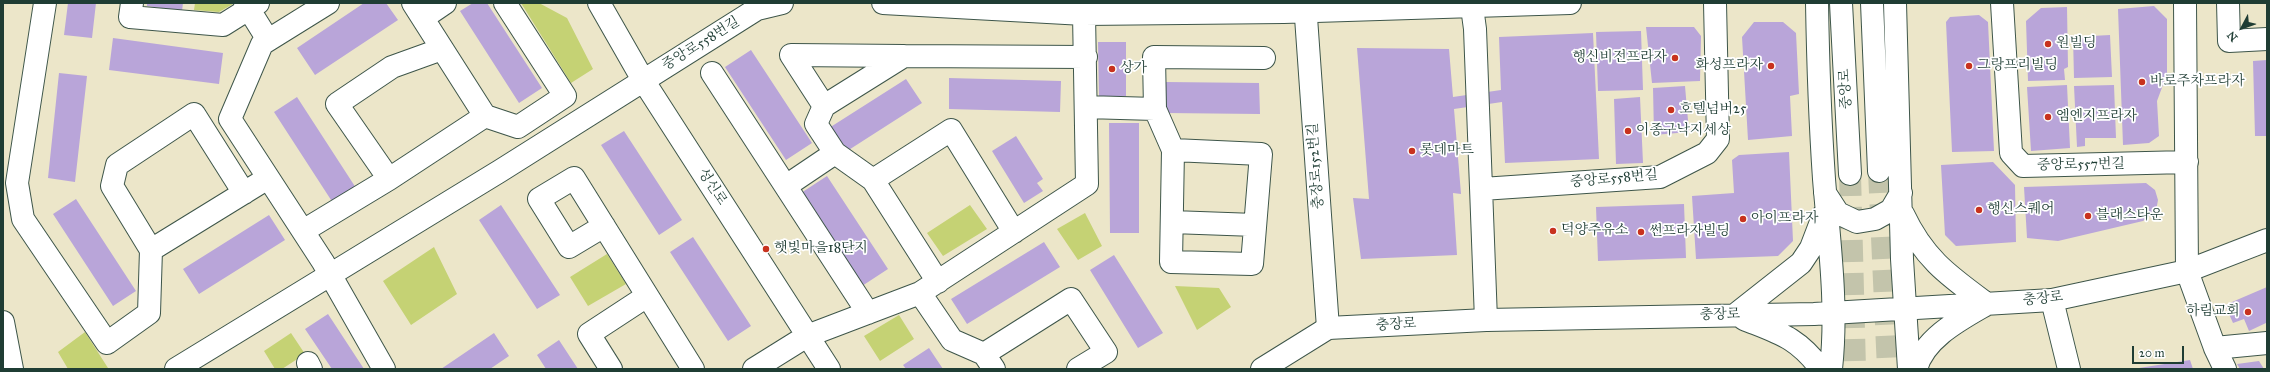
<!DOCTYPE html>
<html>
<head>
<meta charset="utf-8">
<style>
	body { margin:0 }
	#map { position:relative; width:2270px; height:372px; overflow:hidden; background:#ece6c9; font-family:"IM FELL Great Primer",serif }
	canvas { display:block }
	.frame { position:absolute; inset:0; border:4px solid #1f3d34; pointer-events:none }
	.north { position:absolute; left:2222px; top:8px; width:40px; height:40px; -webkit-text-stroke:3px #fff; paint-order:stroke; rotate:229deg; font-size:11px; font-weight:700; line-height:16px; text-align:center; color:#1f3d34 }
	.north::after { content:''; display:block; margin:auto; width:14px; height:18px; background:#1f3d34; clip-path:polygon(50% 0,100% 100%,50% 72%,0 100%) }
	.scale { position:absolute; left:2132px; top:346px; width:52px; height:18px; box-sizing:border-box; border:2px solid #1f3d34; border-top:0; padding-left:5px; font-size:12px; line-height:14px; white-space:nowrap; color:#1f3d34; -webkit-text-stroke:3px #fff; paint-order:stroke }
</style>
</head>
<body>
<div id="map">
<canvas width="2270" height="372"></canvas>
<div class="frame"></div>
<div class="north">N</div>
<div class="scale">20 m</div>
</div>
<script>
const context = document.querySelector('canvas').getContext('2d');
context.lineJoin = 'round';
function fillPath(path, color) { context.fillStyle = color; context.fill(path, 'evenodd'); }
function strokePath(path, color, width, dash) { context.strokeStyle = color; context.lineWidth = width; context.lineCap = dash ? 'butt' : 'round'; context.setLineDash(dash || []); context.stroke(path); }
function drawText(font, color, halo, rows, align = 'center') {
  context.font = font + ' "IM FELL Great Primer","Noto Serif KR",serif'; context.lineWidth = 3.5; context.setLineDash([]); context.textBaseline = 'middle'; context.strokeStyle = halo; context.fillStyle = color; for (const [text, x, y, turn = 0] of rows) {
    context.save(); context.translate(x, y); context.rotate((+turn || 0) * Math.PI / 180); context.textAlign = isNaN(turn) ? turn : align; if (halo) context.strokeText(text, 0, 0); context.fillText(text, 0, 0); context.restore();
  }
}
const green = new Path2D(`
	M195 3H232L233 4 219 12 194 10Z
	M521 3H539L567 18 593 69 571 83Z
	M970 205 987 229 943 256 927 233Z
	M1085 213 1102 246 1078 260 1057 229Z
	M434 247 457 294 411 325 383 281Z
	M607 254 626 284 588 306 570 277Z
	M1175 286 1219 288 1231 307 1197 330Z
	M899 315 914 339 880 361 864 336Z
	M85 332 108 368 107 369H68L58 352Z
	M291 333 305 354 282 369H275L264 351Z`);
const building = new Path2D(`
	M68 3H96L92 38 64 35Z
	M147 3H183L182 11 147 6Z
	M364 3H386L398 20 315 75 297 48Z
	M473 3H487L542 88 519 103 460 11Z
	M2154 6 2167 19V74L2157 101 2159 136 2149 143 2123 145 2118 9Z
	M2067 7 2068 67 2064 69 2065 80 2028 81 2026 21 2041 8Z
	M1979 15 1988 22 1994 151 1952 152 1946 22 1950 17Z
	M1754 22H1783L1796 33 1799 94 1790 96 1792 136 1748 140 1742 37Z
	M1646 27H1694L1701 36 1700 81 1652 83Z
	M1641 31 1643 90 1598 91 1596 32Z
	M1593 33 1599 159 1505 163 1502 102 1454 109 1461 194 1453 193 1457 255 1361 259 1353 198 1369 199 1357 48 1449 49 1453 97 1501 90 1499 37Z
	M2110 35 2112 77 2074 78 2073 37Z
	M113 38 223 53 219 84 109 70Z
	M1098 42H1126V96H1099Z
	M751 50 812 143 786 160 725 67Z
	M2267 60V136H2255L2253 61Z
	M59 73 87 76 75 182 48 178Z
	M949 78 1061 81 1060 112 949 109Z
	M906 79 922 103 844 153 829 128Z
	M1166 82 1259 83 1260 114 1166 113Z
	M2067 85 2070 148 2031 151 2027 87Z
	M2114 85 2116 138H2085V146L2077 147 2074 86Z
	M1685 86 1689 132 1654 135 1653 88Z
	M297 97 356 188 333 203 274 112Z
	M1640 97 1643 163 1616 164 1614 99Z
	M1109 123H1139V233H1110Z
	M624 131 682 220 659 235 601 145Z
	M1016 136 1043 179 1037 183 1043 191 1024 203 992 151Z
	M1789 152 1793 241 1778 256 1696 259 1692 196 1734 193 1732 160 1739 155Z
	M1993 162 2015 185 2016 242 1956 246 1945 235 1941 165Z
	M827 176 888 269 862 286 801 193Z
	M2146 183 2155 190 2158 200 2156 211 2143 221 2058 241 2027 238 2024 187Z
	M76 199 136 291 113 306 53 214Z
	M1684 204 1686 258 1598 261 1596 207Z
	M501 205 560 295 537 309 479 220Z
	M269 215 285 240 199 294 183 269Z
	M693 237 751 326 728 341 670 252Z
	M1044 242 1060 267 967 324 951 299Z
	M1114 255 1163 333 1138 348 1090 270Z
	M2267 287V326L2266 323 2249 331 2244 319 2233 323 2225 305Z
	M328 314 364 369H332L305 329Z
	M494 333 509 356 490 369H441Z
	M559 340 578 369H546L537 355Z
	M929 348 943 369H906L903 365Z
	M2190 360 2193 369H2139V368Z
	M2259 361 2264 369H2240L2237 364Z`);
const majorTunnel = new Path2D(`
	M1879 171 1888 369
	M1850 174 1855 369`);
const minor = new Path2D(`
	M45 3 17 183 23 219 107 343 149 313 151 250 268 178
	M132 3 130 17 223 25 258 3
	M245 3 268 40
	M328 3 262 44 230 119 323 262 384 369
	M599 3 643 80 829 369
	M883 3 1084 14 1284 12 1570 3
	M1305 3 1328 328
	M2002 3 2011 153 2023 166 2187 162
	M2185 3 2187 271 2215 348 2225 369
	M2228 3 2229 41 2267 39
	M1472 7 1475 29 1486 320
	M423 18 445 3
	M712 73 868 313
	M824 106 791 55 904 56
	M1086 107 1155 109 1173 150 1171 262 1252 264 1261 154 1173 150
	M1155 109 1154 57 1264 58
	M485 116 518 127 565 96 505 3
	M389 179 337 104 392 67 442 49
	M873 180 951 130 1014 232
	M786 186 835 153
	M1482 189 1660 177 1707 153 1718 139 1715 3
	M1172 222 1255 225
	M604 226 569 247 539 199 574 178 693 369
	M303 231 389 179 485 116 413 3
	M151 250 112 186 117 165 194 114 244 193
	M938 282 873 180 835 153 816 124 824 106 904 56 1086 57
	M920 293 952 340 984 354 994 369
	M2052 300 2069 369
	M2215 348 2267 343
	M984 354 1071 299 1106 352 1078 369
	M308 363 311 369
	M176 369 500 171 757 9 782 3
	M611 369 589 334 647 296
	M754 369 807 336 920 293 1087 184 1084 14`);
const major = new Path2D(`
	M1817 3C1818 62 1820 120 1824 179 1829 242 1838 305 1831 369
	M1841 3 1850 174
	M1872 3 1879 171
	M1895 3 1902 259 1909 369
	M1825 193 1838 213 1857 222 1875 219 1891 210 1901 193
	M1903 214C1924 259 1949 276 1987 304 1961 319 1924 338 1916 369
	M1735 315 1801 263 1811 248 1824 214
	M1744 319C1779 333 1797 337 1821 369
	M3 322 12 369
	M1262 369 1328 328 1486 320 1814 314 2052 300 2187 271 2267 240`);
const markers = [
	[2048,44,4,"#c8321e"],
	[1675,58,4,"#c8321e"],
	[1771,66,4,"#c8321e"],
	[1969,66,4,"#c8321e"],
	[1112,69,4,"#c8321e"],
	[2142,82,4,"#c8321e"],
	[1671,110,4,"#c8321e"],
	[2048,117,4,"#c8321e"],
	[1628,131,4,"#c8321e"],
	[1412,151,4,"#c8321e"],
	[1979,210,4,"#c8321e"],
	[2088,216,4,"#c8321e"],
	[1743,219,4,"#c8321e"],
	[1553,231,4,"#c8321e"],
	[1641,232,4,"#c8321e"],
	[766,249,4,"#c8321e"],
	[2248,312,4,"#c8321e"]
];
const streetNames = [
	["중앙로558번길",701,44,-32],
	["중앙로",1846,89,-93],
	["중앙로557번길",2081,165,-1],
	["충장로152번길",1316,166,-94],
	["중앙로558번길",1614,179,-5],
	["성신로",712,187,57],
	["충장로",2043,299,-6],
	["충장로",1720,315,-1],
	["충장로",1396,325,-3]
];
const poiNames = [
	["원빌딩",2056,44],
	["행신비전프라자",1667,58,"right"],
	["화성프라자",1763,66,"right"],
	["그랑프리빌딩",1977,66],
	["상가",1120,69],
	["바로주차프라자",2150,82],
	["호텔넘버25",1679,110],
	["엠엔지프라자",2056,117],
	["이종구낙지세상",1636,131],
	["롯데마트",1420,151],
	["행신스퀘어",1987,210],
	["블래스타운",2096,216],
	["아이프라자",1751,219],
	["덕양주유소",1561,231],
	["썬프라자빌딩",1649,232],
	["햇빛마을18단지",774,249],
	["하림교회",2240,312,"right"]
];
fillPath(green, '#c5d274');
fillPath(building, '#b9a5d9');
strokePath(majorTunnel, '#c3c4ab', 22, [22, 11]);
strokePath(minor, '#3e564a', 24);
strokePath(major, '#3e564a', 24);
strokePath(minor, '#fff', 22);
strokePath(major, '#fff', 22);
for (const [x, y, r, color] of markers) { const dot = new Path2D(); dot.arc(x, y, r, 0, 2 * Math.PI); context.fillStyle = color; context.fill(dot); strokePath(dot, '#fff', 1.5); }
drawText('14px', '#1f3d34', '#fff', streetNames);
drawText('14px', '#1f3d34', '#fff', poiNames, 'left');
</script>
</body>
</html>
